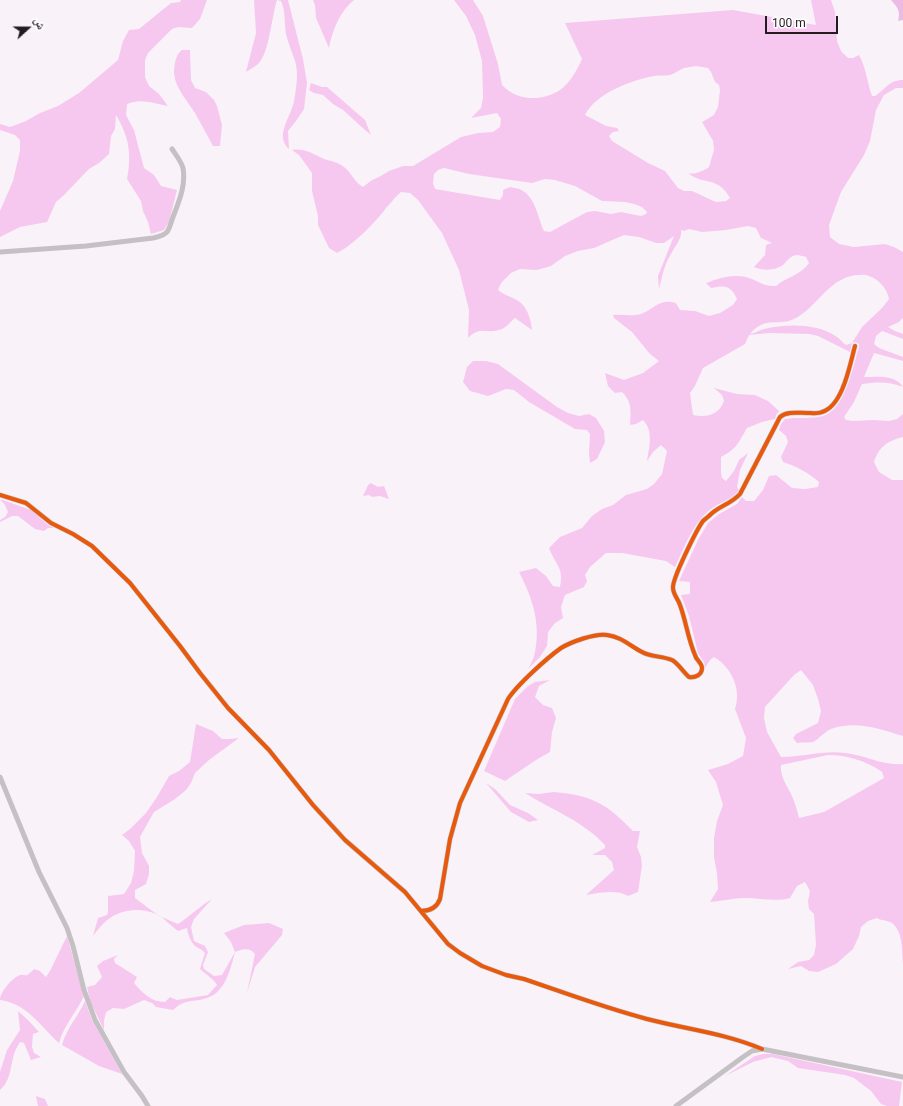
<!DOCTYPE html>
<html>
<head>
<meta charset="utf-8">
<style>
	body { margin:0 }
	#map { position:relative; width:903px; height:1106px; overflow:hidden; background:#faf2f9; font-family:Roboto,"Noto Naskh Arabic",sans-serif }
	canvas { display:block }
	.north { position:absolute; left:8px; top:8px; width:40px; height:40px; -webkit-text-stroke:3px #fff; paint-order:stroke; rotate:69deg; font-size:11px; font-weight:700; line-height:16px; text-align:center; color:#221c21 }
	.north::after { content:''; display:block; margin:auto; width:14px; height:18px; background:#221c21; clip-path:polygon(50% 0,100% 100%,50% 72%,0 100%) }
	.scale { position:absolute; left:765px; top:16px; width:73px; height:18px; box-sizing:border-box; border:2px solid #221c21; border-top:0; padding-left:5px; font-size:12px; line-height:14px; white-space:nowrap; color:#221c21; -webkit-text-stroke:3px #fff; paint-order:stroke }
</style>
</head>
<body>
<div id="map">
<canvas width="903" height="1106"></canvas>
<div class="north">ش</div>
<div class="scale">100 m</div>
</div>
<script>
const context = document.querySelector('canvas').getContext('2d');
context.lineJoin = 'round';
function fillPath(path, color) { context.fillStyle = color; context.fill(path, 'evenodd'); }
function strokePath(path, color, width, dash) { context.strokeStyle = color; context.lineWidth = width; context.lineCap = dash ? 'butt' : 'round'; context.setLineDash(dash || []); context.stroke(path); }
const green = new Path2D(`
	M181 0H207L200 19 192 28 178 27 172 29 148 53 145 60V77L149 86 159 94 168 106C153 103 141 98 127 104L126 115 134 130 144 168 154 175 161 186 177 190 169 222 164 230 151 234 148 222 143 211 141 201 127 179C132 154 129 137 116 115L115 129 111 136 109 154 99 163 89 169 64 195 56 202 47 222 20 227 0 237V211L13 181 20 151V140L15 135 0 130V124L10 127 26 121 40 113 58 106 79 93 118 60 123 41 129 30 139 29 171 3 180 2Z
	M254 0H288L303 59 307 83 304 109 296 121 288 131 289 149C274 136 291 117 294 101 296 89 299 73 295 61 292 52 288 43 286 34 284 23 286 12 281 1L277 0C272 15 269 53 259 63 255 67 250 69 246 72L256 33Z
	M313 0H354C340 11 332 31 329 48L316 18 315 5Z
	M454 0H473L483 16 498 64 502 85C517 101 541 102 560 90 570 83 577 70 582 59L565 23 733 10 816 25 811 0H831L835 12 837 41 841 51 848 58H853L859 55C866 67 867 82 872 96H875C886 89 889 80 903 80V88H896L884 95 876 110 870 141 864 155 841 192 829 225 830 237 839 244 854 247 885 244 894 247 903 252V318L899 322 888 327 895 331 903 334V339L882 331 876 336 874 344 879 348 903 357V361L874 353 864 377C877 377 895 374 903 387 889 381 876 382 862 384L854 402 844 417 846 420 853 421 873 420 889 421 897 419 903 414V437C887 441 879 447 874 462L879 472 892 480H903V736C880 729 855 720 831 729 824 732 819 739 813 742 809 743 802 742 797 743L793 738 796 734 818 723 821 711 818 699 813 685 801 670 794 675 765 707 764 718 767 732 781 757C802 757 824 750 845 753 865 755 883 766 903 764V964C902 950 903 932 892 923 887 920 882 921 877 918L868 921 861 927 859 936 853 949 836 964 818 972 809 971 801 966 788 969 798 962 809 960 814 955 816 945 814 914 809 909 808 901 810 891 805 882 797 886 790 898C779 902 758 898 745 898 734 898 722 901 710 902L718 889 717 874 714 857V838L717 821 723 805 716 782 708 770 728 764 743 756 746 738 735 709C742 689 731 667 714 657L710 660 705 668 704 662 698 653 689 616 681 595 690 594V582L679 581 698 540 708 523 719 514 737 504 742 497 746 501H754L763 490 769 476 776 475 792 488 805 489 818 487 819 482C809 473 796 466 783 462L781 457 788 442 786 436 779 430 781 424 785 419C798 417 811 419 823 416 845 410 853 366 859 347V344L855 342 852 343 850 352 818 336 809 334 769 333 749 335 745 344 703 368 695 386 690 393 693 415C706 418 719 415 724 401L722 395 714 388 737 394 755 395 768 401 779 411 776 415 775 419 762 422 747 428C738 443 738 448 721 457V473L722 478 726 481 734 471 739 460 748 453 740 470 737 487 739 490C732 500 720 502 711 509 693 522 685 547 675 567L666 561 622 553H606L590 567 585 575 587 581 584 587 565 595 561 607 563 618 555 623 548 632 547 646 540 657 528 669C531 664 534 658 535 652 541 623 532 597 519 572L536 568 546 576 553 586 560 587C564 566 555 565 549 548L560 537 582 528 592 516 602 509 613 505 626 495 647 489 654 484 662 474 667 451 661 445 653 452 647 461C649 448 654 431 643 420L636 424 630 425C631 412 632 401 622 392L615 393 608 386 605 373 624 380 643 373 659 361 650 354 632 332 614 318 613 315C620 314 628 316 635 315 652 314 656 297 676 303L680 310 695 311 709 316 720 313 733 305 737 299C731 285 724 285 711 288L706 283C719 278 732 274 746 277 757 280 763 287 776 286 786 277 801 275 809 263L806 257C803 256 799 255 797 255 790 256 788 260 784 264 776 271 763 271 754 267L765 255 766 245 772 243 761 238 756 228 748 226 726 230 702 232 689 229 684 231 681 230C683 238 673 249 670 256 664 265 662 278 659 289L658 276 674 236 664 243H656L639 237 624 235 594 248 578 251 565 256 551 266 537 270 520 269 511 273 501 283 498 290C505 296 514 297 521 303 528 309 531 321 532 330L515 318C511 321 507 327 502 329 487 335 481 325 468 338L469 310 459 270 442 233 418 200 410 193 401 192C394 198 392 202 386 208 375 223 353 245 337 253L329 248 318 225V216L312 191V173L299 155 292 150C304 148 313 154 324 159 331 161 338 162 344 167 352 173 353 181 363 187L372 180 379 177 389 171 403 166H413L461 137 478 133 493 132 500 127 501 119 497 113 471 118 481 108 483 98 482 61 475 35 466 16ZM696 66 708 68 711 72 715 82 719 85 720 90 718 107 714 115 702 122 713 141 714 150 709 167C703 171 695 175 688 173 704 186 717 175 730 198L726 201 716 202 692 191H684L678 188 665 171 648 163 612 141 609 136 613 132 619 131 617 128 606 126 585 115C596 93 632 80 654 76 659 75 665 76 670 75 676 73 679 70 684 68 688 67 692 67 696 66ZM444 168 469 174 532 183 545 179 555 180 575 186 602 201 625 202 634 204 642 207 647 212 646 214 641 216 621 212 611 214 595 211 587 212 550 232 544 231C538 218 536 199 523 191 519 188 514 188 510 187L503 190V195L500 200 435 189 433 183 434 174 438 170ZM856 275C860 275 865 274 869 276 879 279 887 289 889 299L882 308 862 327 852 343 846 345C843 343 840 339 837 337 817 323 786 324 764 329 760 330 755 333 750 334 766 315 777 327 794 319 813 310 823 289 841 280 846 277 851 276 856 275ZM828 755C847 755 867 761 882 772L884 778 824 812 799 818C797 810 795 802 791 794 786 784 780 776 781 765Z
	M182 50H190L191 80 195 88 206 92 214 100 217 106 222 125 220 146H213C207 135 201 124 195 113 185 97 170 83 175 63 176 58 177 54 182 50Z
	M311 83 322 87H327L365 120 371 135 365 130 343 110 333 104 323 95 314 93 309 90Z
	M473 361H486L498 364 557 407 568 413 579 416 589 414 596 418 604 431 605 442 597 459 590 463 589 453 590 434 587 430 575 429 529 402 514 390 506 389 488 396 470 391 463 382 467 367Z
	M371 483 378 487 384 486 389 499 380 496 372 497 369 495 363 496 368 485Z
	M0 499 31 510 48 525 54 528H48L44 531 35 529 18 516H12L0 522V520L5 517 8 512 5 505Z
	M550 680 539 686 535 697 543 705 552 708 556 718 552 732 550 752 536 760 505 781 484 771 515 699 528 686 535 682Z
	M196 724 213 731 222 739H230L239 738 209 760 195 773 191 783 186 790 175 799 154 812 140 837 142 853 149 866V874L146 884 135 890V898L159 916 178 924C190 916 200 906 212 899L194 919 191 927 194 941 205 946 208 952 203 965 204 969 214 976 222 975 235 952 231 942 224 933 244 925 257 924 269 923 283 929 282 935 255 967 247 993 255 954C250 947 242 949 235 952 231 968 225 993 207 998 192 1003 186 998 173 1010L156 1007 152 1003 144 1000 124 1009 113 1008 106 1012 104 1021V1030L90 1001 87 987 95 985 102 977 97 966 103 961 118 955 114 959 115 963 137 977 134 983C143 993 151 1002 165 1002L170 997 177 1000 208 995 217 985C213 978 206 975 200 969L205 953C202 949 199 949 195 946 190 941 188 934 187 928L178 931C171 926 165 919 158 915 140 906 117 909 103 924 99 928 96 932 93 936L98 918 107 915 108 912V896L124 894 131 883 134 871 135 851 129 841 122 835 130 829 146 813 157 797 169 776 179 771 190 762Z
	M486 783 495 789 510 805 528 813 538 820 529 822 511 812Z
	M554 792C592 795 607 804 633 831H640L637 847 641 857 642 866 638 892 628 896C615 889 600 893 586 895L614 870 612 862 605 855H592L605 848V845C583 821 552 810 525 793L538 794Z
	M67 936 84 996C76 1013 64 1025 59 1043 40 1026 28 1004 0 1000 0 992 12 978 20 975 22 974 25 976 27 975 29 974 32 971 34 969L40 971 46 977 50 971Z
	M85 1001 92 1020 122 1074 99 1066 62 1045C67 1027 78 1017 85 1001Z
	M18 1011 28 1020 39 1032 33 1034 32 1047 34 1053 41 1057 31 1060 24 1043 20 1042C18 1046 15 1050 14 1054 10 1068 11 1080 0 1090V1072L7 1050 20 1030Z
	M763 1054H773L902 1082 899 1106H887L881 1104 871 1091 854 1078 845 1075 798 1068 788 1061 771 1057 753 1062 725 1076 755 1056Z
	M36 1096 45 1099 48 1106H38Z`);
const forest = new Path2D(`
	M891 0H903V20L898 21C901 11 897 7 891 0Z`);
const street = new Path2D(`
	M0 252 86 246 153 238C158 237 163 236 167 232 170 228 171 222 173 217 179 201 186 186 183 168 181 161 176 155 172 149
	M0 495 26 503 51 523 73 534 92 546 130 583 180 646 200 673 228 708 269 750 313 805 345 840 405 892 448 944 460 953 482 966 506 975 524 979C565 993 605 1008 647 1019 685 1029 724 1033 762 1049
	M0 777 39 872 67 928 73 946 84 990 95 1020 124 1072 142 1096 148 1106
	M421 911C430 911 437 907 440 899L450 839 460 803 508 699C517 685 547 658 561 648 571 642 595 633 607 635 622 637 630 646 642 652 651 657 662 656 672 660 678 663 683 672 689 677 695 678 702 675 702 668 702 663 696 660 695 655 688 639 686 621 680 605 678 599 673 594 673 588 672 579 697 529 703 521 705 519 708 517 710 515 719 506 731 504 740 494L780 417C787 411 798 413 807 413 811 413 818 414 822 412 843 406 850 364 855 346
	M676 1106 743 1057 752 1051 762 1049 903 1077`);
const cycleway = new Path2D(`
	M0 495 26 503 51 523 73 534 92 546 130 583 180 646 200 673 228 708 269 750 313 805 345 840 405 892 448 944 460 953 482 966 506 975 524 979C565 993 605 1008 647 1019 685 1029 724 1033 762 1049
	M421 911C430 911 437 907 440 899L450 839 460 803 508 699C517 685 547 658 561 648 571 642 595 633 607 635 622 637 630 646 642 652 651 657 662 656 672 660 678 663 683 672 689 677 695 678 702 675 702 668 702 663 696 660 695 655 688 639 686 621 680 605 678 599 673 594 673 588 672 579 697 529 703 521 705 519 708 517 710 515 719 506 731 504 740 494L780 417C787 411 798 413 807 413 811 413 818 414 822 412 843 406 850 364 855 346`);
fillPath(green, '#f6c8ef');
fillPath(forest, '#ebbce3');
strokePath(street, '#c4c0c3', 5);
strokePath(cycleway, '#e8590c', 4);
</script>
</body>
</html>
